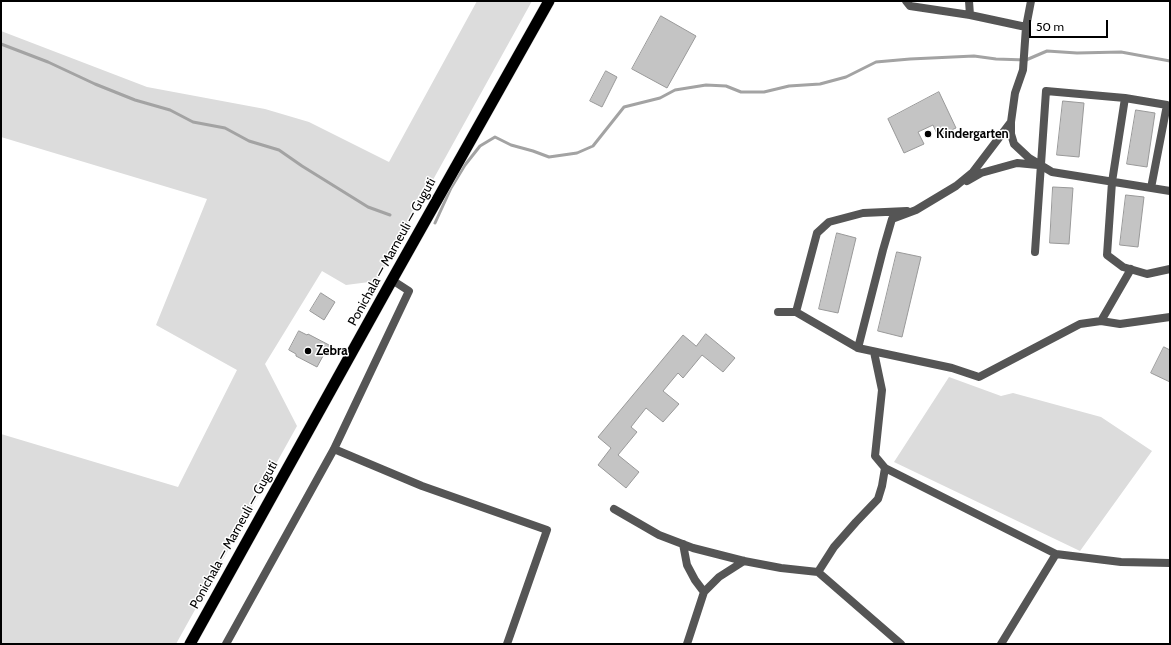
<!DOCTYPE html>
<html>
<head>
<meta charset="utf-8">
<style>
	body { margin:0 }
	#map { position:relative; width:1171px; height:645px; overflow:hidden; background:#fff; font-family:Cabin,sans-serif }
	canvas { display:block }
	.frame { position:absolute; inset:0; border:2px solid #000; pointer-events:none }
	.scale { position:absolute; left:1029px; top:20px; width:79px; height:18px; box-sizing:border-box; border:2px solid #000; border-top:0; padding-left:5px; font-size:12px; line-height:14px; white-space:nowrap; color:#000; -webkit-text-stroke:3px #fff; paint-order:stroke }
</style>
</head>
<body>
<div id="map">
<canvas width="1171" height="645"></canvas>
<div class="frame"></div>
<div class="scale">50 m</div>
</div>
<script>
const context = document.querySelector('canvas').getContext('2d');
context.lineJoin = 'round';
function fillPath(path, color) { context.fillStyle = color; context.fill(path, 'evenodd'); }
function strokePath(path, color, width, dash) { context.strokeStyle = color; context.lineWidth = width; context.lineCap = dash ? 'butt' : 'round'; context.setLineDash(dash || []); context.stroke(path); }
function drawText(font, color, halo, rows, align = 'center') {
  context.font = font + ' Cabin,sans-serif'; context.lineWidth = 3; context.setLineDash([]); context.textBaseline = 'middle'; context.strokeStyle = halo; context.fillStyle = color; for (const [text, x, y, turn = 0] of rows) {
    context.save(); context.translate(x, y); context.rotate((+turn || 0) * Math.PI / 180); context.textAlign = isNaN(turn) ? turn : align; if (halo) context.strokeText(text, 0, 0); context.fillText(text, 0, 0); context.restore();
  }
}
const green = new Path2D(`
	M477 1H532L377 281 346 285 322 271 265 364 297 426 176 644H1V434L178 487 237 370 156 325 207 199 1 137V31L147 87 265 109 309 122 389 162Z
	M949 377 1001 396 1013 393 1101 417 1152 451 1080 551 894 462Z`);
const stream = new Path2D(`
	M1 44 48 62 95 84 135 100 170 110 193 122 225 128 249 141 279 150 302 166 368 207 390 215
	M435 223 451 188 465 165 480 146 495 137 511 145 533 151 549 157 577 153 593 146 624 107 660 98 675 90 706 85 726 86 741 92H764L789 86 820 84 846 77 876 62 910 59 974 56 996 59 1026 60 1047 51 1077 53 1121 52 1170 61`);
const building = new Path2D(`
	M661 16 696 36 667 88 632 69Z
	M606 71 617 77 602 107 590 101Z
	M939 92 956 128 938 136 933 125 918 132 924 144 904 153 888 119Z
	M1063 101 1084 103 1079 157 1057 155Z
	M1136 110 1155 113 1147 167 1127 164Z
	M1053 187 1073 188 1069 244 1050 243Z
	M1126 195 1144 197 1138 247 1120 245Z
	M837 233 856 238 838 313 819 309Z
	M897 252 921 257 902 337 878 331Z
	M321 293 335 302 324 320 310 311Z
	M299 331 307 335 308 334 329 345 317 367 296 356V354L289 350Z
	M706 334 735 358 723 372 702 355 683 378 678 373 663 391 679 404 663 422 646 408 631 427 637 432 618 455 639 472 626 488 598 465 611 448 598 437 683 335 696 346Z
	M1164 347 1170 350V382L1151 373Z`);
const minor = new Path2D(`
	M906 1 910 6 970 15 1026 27
	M969 1 970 15
	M1125 98 1112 182 1107 255 1123 267 1147 274 1170 269
	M1011 122V134L1014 144 1029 158 1052 172 1170 191
	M967 181 981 173 1017 163 1038 165
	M1035 252 1046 91 1125 98 1167 105 1151 188
	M778 312H796L858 348 952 368 979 377 1080 324 1101 321 1120 324 1170 317
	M796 312 817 233 829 222 863 213 907 211
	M1101 321 1131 269
	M858 348 883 250 892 219 916 210 956 186 973 172 1011 122 1015 93 1023 70 1026 27 1031 1
	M874 352 882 390 875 456 885 468 1056 554 1121 562 1170 563
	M334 449 422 486 547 530 507 644
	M614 509 659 535 693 548 744 561 781 568 818 572 901 644
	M683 544 687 565 695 580 704 592
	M818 572 834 547 856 522 878 499 882 486 885 468
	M226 644 334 449 409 291 392 280
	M687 644 704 592 719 577 744 561
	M1001 644 1056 554`);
const trunk = new Path2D(`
	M190 644 392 280 549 1`);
const markers = [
	[928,134,4,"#000"],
	[308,351,4,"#000"]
];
const poiNames = [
	["Kindergarten",936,134],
	["Zebra",316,351]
];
const streetNames = [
	["Ponichala — Marneuli — Guguti",392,252,-61],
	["Ponichala — Marneuli — Guguti",234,535,-61]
];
fillPath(green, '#dcdcdc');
strokePath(stream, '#a3a3a3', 3);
fillPath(building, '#c4c4c4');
strokePath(building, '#999', 1);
strokePath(trunk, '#dbdbdb', 12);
strokePath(minor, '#555', 8);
strokePath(trunk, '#000', 11);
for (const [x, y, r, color] of markers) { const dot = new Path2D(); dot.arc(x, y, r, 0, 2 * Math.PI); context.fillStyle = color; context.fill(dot); strokePath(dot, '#fff', 1.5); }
drawText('bold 13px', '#000', '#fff', poiNames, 'left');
drawText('13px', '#000', '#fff', streetNames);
</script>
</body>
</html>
